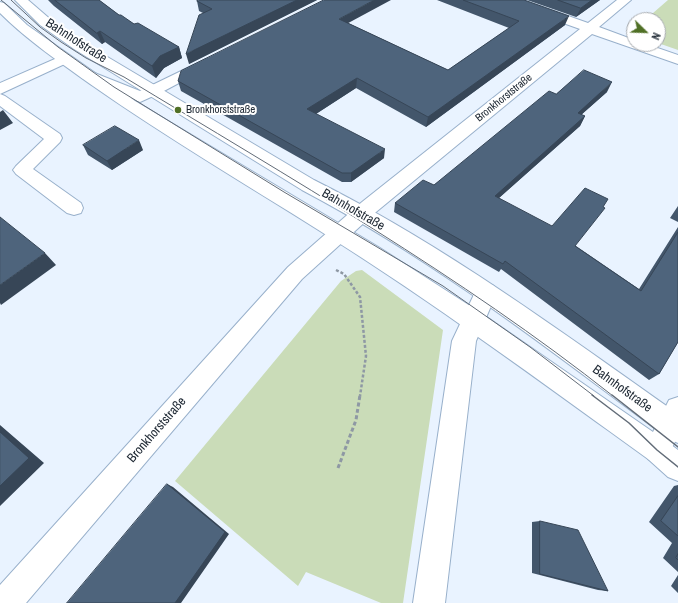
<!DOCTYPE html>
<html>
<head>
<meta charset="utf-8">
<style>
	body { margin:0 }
	#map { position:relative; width:678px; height:603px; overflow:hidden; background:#e9f3ff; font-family:"Archivo Narrow",sans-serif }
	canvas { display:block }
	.north { position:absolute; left:626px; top:12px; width:40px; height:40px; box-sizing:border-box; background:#fff; border:1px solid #a6aaaf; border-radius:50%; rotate:113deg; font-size:11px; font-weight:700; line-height:16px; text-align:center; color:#212b36 }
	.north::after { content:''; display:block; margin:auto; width:14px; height:18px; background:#507026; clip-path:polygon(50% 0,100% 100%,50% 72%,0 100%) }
</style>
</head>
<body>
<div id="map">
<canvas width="678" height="603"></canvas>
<div class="north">N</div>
</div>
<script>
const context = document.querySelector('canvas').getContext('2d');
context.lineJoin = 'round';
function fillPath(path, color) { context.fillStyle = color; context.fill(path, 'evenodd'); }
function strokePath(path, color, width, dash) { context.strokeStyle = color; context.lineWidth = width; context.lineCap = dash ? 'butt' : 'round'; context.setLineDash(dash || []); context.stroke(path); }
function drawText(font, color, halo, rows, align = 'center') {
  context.font = font + ' "Archivo Narrow",sans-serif'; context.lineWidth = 4; context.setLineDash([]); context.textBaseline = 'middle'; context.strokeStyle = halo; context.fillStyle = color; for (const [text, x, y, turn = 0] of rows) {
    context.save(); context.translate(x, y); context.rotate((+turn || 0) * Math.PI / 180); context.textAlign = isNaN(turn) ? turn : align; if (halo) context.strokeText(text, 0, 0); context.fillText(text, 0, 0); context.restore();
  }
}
const green = new Path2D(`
	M668 0H678V50L658 43V20H645Z
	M362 270 443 330 403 603H381L306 572 298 586 175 481 341 281 356 271Z`);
const pathFar1 = new Path2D(`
	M336 270 344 274 360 297 366 356 360 396`);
const path = new Path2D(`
	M338 468 356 420 360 395`);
const minor = new Path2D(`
	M505 0H523L588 23 617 0H631L599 27 634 40V44H646L678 55V64L592 34 376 212 302 279 26 603H0V585L288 267 362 202 580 29 507 3Z
	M64 55 69 56 71 59 69 62 0 94V83Z
	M206 59 211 60 213 63 211 66 162 92 140 102 82 78 80 75 82 72 87 71 92 72 140 91Z
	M0 94 5 96 60 134 62 138 60 142 33 169 81 203 83 208 81 213 74 215 67 213 16 174 13 170 16 166 44 139 0 106Z
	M486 283 494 286 497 292 476 341 445 603H413L452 341 478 286Z
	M678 397V436L666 459 657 463 648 459 644 450 669 400Z`);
const major = new Path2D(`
	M15 0H28L50 19 84 43 314 180C444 245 560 331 678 414V443L669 439C550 350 433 259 302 190L74 49 40 25Z
	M0 2 4 3 27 25 135 101 380 248 481 313 666 441 678 450V481L668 477 648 459C540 381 433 302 320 231 244 183 167 138 93 86 61 63 28 41 0 13Z`);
const tramFar1 = new Path2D(`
	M1 0 58 47 114 87 284 192 443 286 530 347 594 396
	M11 0 40 27 61 42 86 58 124 77C290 178 460 275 613 396`);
const tram = new Path2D(`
	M592 395 629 423 657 450 678 467
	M612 395 678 447`);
const wall = new Path2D(`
	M48 0H99L119 15 134 24 179 47 182 58 164 68 156 78 105 42 102 44 54 6Z
	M317 0 189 64 203 13 199 11 197 1Z
	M437 0H524L565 25 426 127 356 88 316 114 384 158 351 182H342L181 91 178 81 348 23 448 70 509 28Z
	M527 0H600L576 17Z
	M607 92 581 115 585 116 580 126 499 198 576 246 639 289 678 227V342L659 374 649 380 501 269 499 272 394 212 395 203 434 185 556 94Z
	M83 145 143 150 112 170 88 155Z
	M678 206V222L670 218Z
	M678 485V572L663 558 672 543 649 522 674 486Z
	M540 521 608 591 598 590 532 573V522Z
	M678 575V593L671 586Z`);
const shadedWall = new Path2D(`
	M297 0H317L189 64 186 54Z
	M374 0H391L339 28V19Z
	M592 0H600L576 17 581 8Z
	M569 16 565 25 426 127 428 117Z
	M100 31 105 42 102 44 97 33Z
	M179 47 182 58 164 68 156 78 152 66 160 56Z
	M357 78 356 88 308 119 307 109Z
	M612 82 607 92 573 122 578 113Z
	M3 110 13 123 0 130V112Z
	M585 116 580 126 491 205 495 196Z
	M139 140 143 150 112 170 107 161Z
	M385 149 384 158 351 182V173Z
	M45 253 56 265 1 305 0 303V285Z
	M0 425 44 463 0 506Z
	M167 484 173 487 229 534 181 603H175Z`);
const building = new Path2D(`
	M55 0H99L119 15H121L134 24 138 23 179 47 160 56 152 66 100 31 97 33Z
	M199 0H297L186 54 199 15 212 9 197 1Z
	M324 0H374L339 19 448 70 519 21 463 0H524L569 16 428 117 357 78 307 109 385 149 351 173H342L178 81 181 71Z
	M558 0H592L581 8Z
	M584 70 612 82 578 113 585 116 495 196 552 226 585 188 608 199 603 207 605 208 575 246 641 291 678 232V342L659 374 505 261 503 264 395 203 423 180 434 185 549 91 556 94Z
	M115 126 139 140 107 161 83 145Z
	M0 217 45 253 0 285Z
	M0 432 29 458 0 486Z
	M167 484 225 532 175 603H67Z
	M678 496V536L661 521Z
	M540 521 578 530 608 591 540 574Z
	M678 554V560L676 558Z`);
const markers = [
	[178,110,4,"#507026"]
];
const farStreetnames = [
	["Bronkhorststraße",504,98,-39]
];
const farPoinames = [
	["Bronkhorststraße",186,110]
];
const streetNames = [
	["Bahnhofstraße",76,41,33],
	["Bahnhofstraße",353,210,30],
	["Bahnhofstraße",622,389,36],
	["Bronkhorststraße",157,430,-49]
];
fillPath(green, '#cadcb8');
strokePath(minor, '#98b0cb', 2);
strokePath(major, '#98b0cb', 2);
strokePath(pathFar1, '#8e98a4', 2.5, [3, 2]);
strokePath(path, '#8e98a4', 3, [4, 2.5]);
fillPath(minor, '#fff');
fillPath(major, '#fff');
strokePath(tramFar1, '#626c78', 1);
strokePath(tram, '#626c78', 1.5);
fillPath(wall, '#43566b');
fillPath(shadedWall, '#374657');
fillPath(building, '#4e647c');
strokePath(building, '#374657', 1);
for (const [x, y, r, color] of markers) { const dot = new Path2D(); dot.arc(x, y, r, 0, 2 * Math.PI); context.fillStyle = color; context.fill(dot); strokePath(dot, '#fff', 1.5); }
drawText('11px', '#212b36', '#fff', farStreetnames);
drawText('11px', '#212b36', '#fff', farPoinames, 'left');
drawText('13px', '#212b36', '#fff', streetNames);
</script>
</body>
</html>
